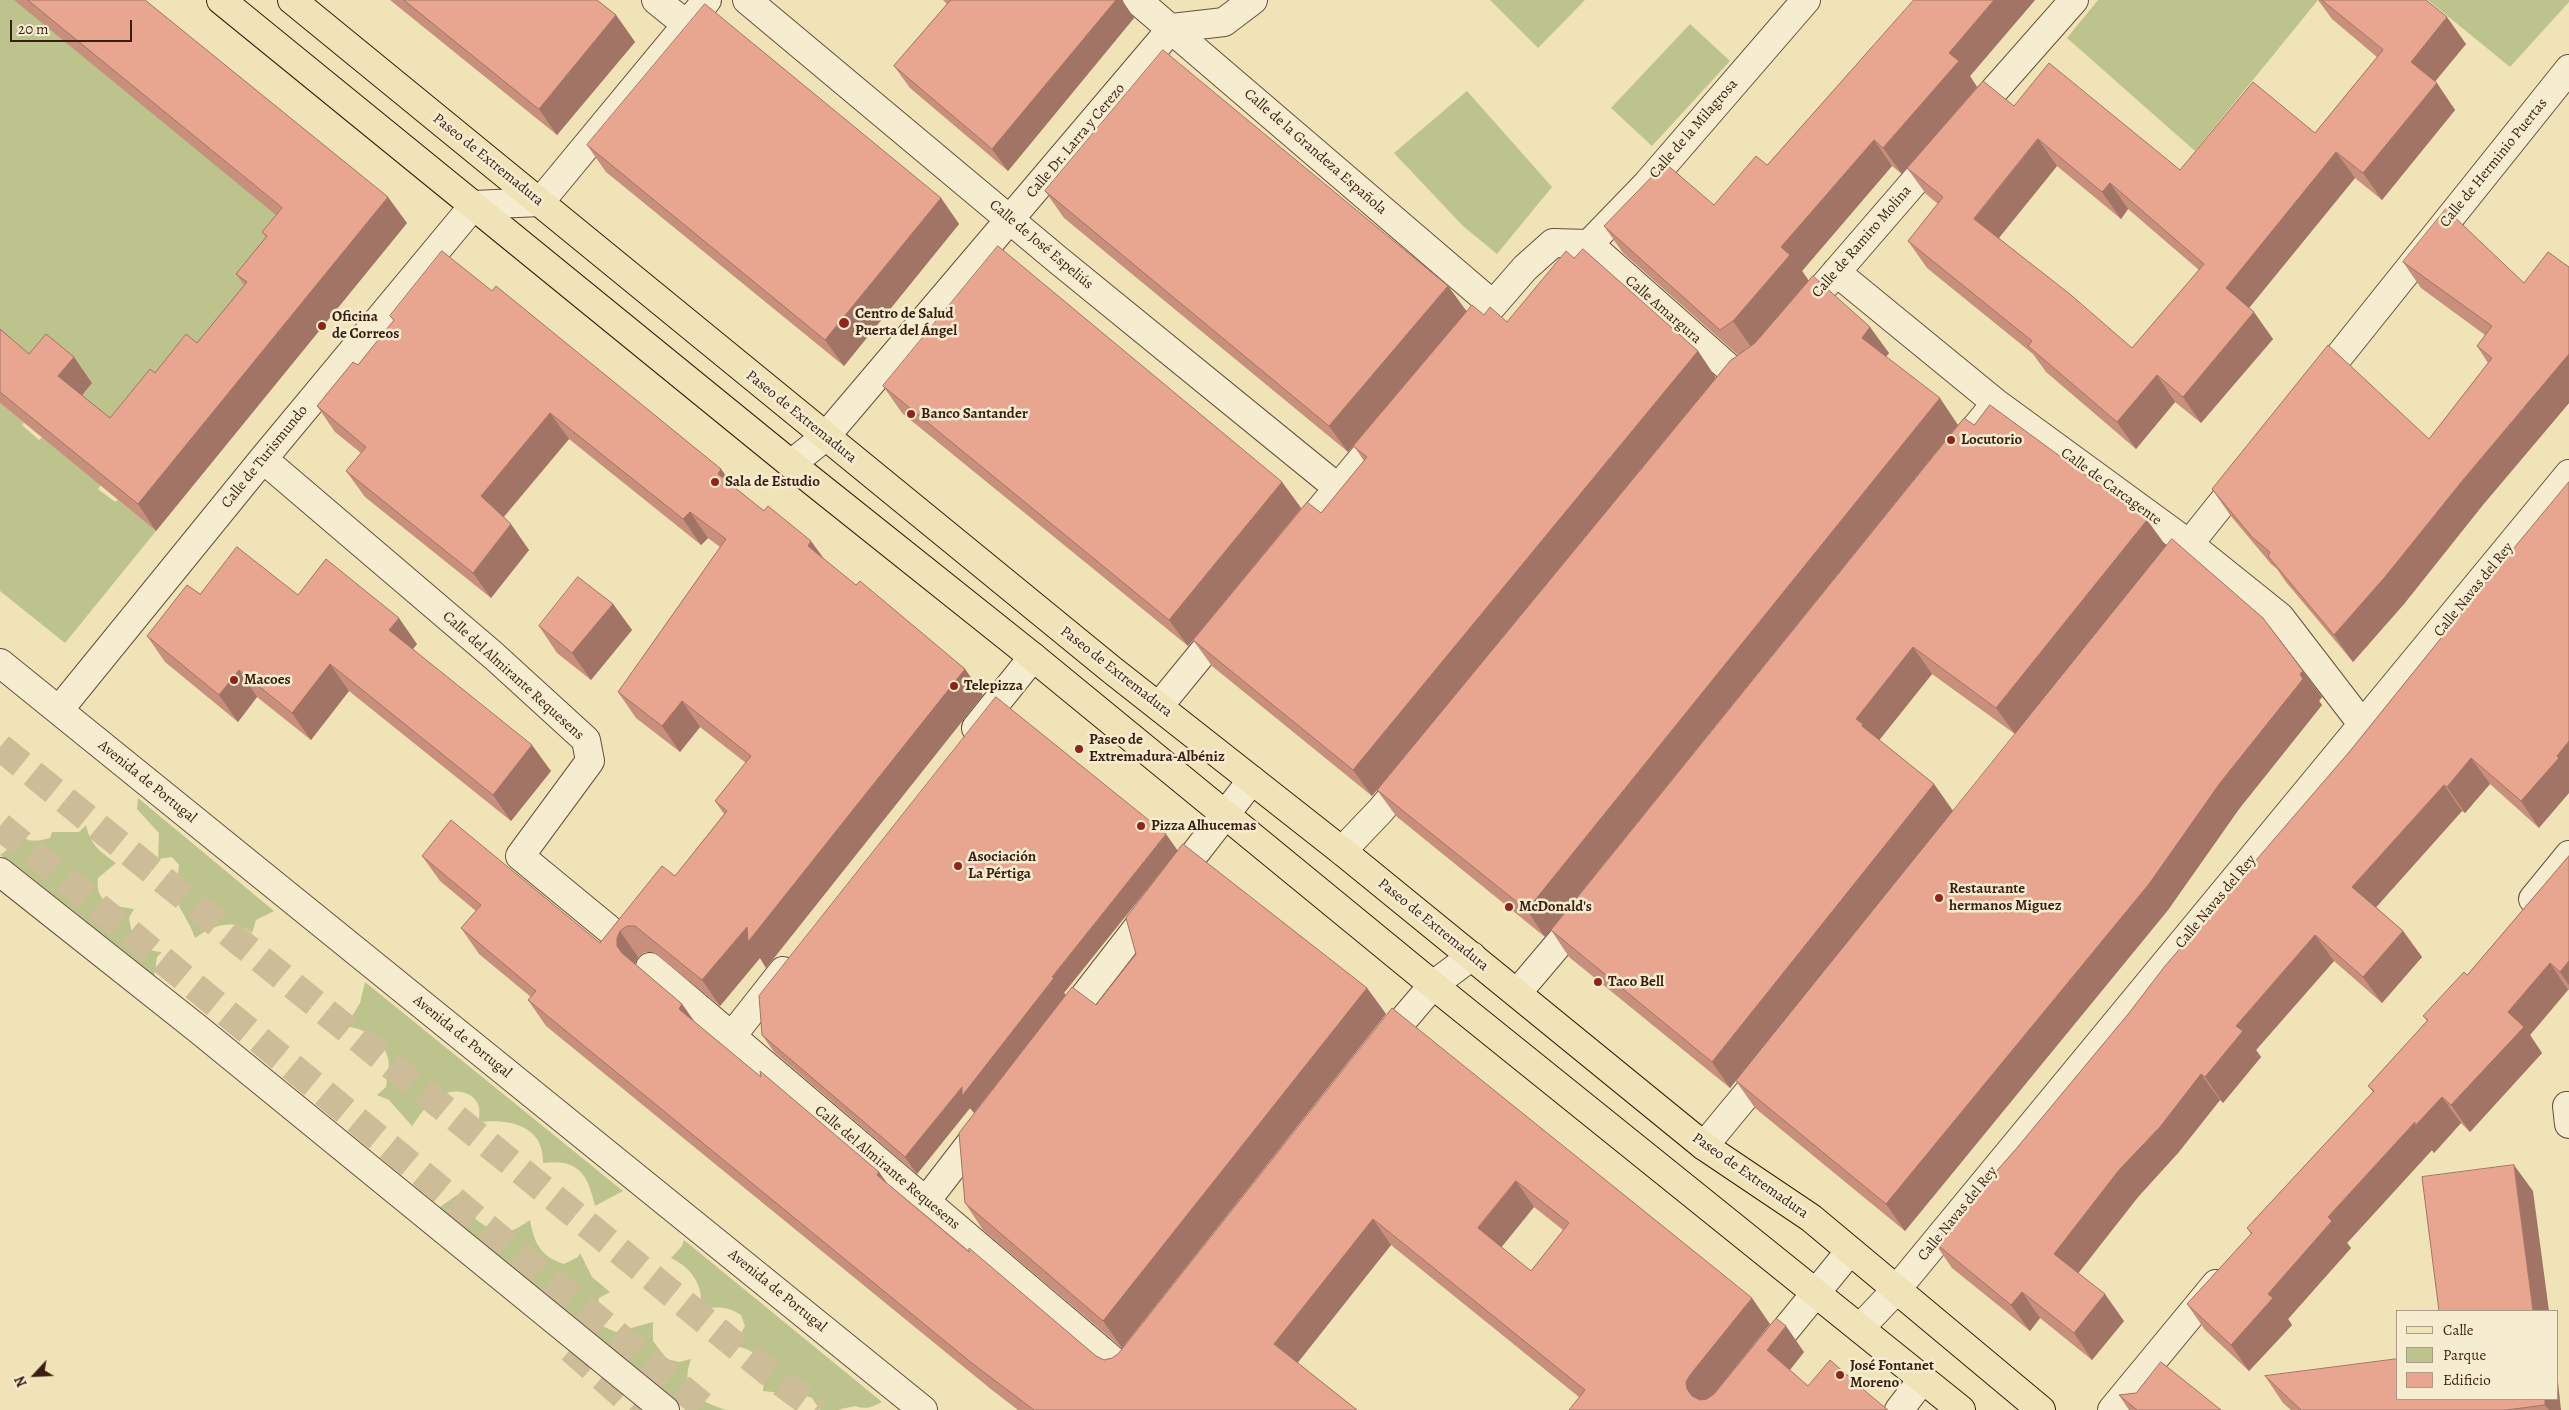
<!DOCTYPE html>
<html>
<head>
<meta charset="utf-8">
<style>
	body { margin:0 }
	#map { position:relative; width:2569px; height:1410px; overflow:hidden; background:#f1e3b8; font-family:Alegreya,serif }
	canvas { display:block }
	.legend { position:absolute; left:2396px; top:1310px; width:162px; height:90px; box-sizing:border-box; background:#f6edd1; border:1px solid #ab9a85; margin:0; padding:6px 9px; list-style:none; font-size:15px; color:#3a1e12 }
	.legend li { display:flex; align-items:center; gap:10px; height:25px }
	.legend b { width:25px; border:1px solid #ab9a85 }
	.north { position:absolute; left:10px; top:1350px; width:50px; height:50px; -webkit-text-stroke:4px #f6edd1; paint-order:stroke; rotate:245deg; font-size:14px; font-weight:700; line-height:20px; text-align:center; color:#3a1e12 }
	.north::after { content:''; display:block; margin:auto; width:18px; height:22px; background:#3a1e12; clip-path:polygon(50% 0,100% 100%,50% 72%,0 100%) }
	.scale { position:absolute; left:10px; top:20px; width:122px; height:22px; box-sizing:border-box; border:2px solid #3a1e12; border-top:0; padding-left:6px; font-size:15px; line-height:18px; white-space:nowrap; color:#3a1e12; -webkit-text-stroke:4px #f6edd1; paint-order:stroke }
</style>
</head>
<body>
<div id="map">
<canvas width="2569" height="1410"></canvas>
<ul class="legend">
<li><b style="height:6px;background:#f1e3b8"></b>Calle</li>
<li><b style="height:14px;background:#bdc38d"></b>Parque</li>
<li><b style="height:14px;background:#e8a690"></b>Edificio</li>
</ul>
<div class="north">N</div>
<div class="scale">20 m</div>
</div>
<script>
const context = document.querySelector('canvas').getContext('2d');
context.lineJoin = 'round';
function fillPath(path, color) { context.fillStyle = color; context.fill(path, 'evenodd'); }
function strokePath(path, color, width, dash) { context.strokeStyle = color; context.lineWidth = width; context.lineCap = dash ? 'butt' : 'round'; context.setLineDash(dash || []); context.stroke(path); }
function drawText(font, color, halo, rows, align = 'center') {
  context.font = font + ' Alegreya,serif'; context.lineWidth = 5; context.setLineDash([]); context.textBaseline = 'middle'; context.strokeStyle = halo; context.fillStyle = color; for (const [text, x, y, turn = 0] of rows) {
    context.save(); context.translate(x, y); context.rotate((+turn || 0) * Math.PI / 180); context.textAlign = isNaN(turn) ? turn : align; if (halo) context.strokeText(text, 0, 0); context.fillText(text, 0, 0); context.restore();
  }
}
const green = new Path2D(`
	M0 0H14L312 208 143 458 77 403 92 383 48 380 0 341Z
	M1490 0H1585L1538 48Z
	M2098 0H2318L2195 151 2067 38Z
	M2428 0H2569V2L2510 67Z
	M1690 24 1730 61 1652 146 1611 108Z
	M1467 91 1552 187 1497 254 1463 226 1394 153Z
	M0 403 24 423 22 425 39 440 42 437 101 485 98 489 115 502 118 500 156 531 65 643 0 591Z
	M138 798 274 911 256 920 252 933C233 918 214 925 195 938 189 919 174 903 171 885L178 875 179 865 172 857 158 859 159 833 137 809Z
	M86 825C90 844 100 852 116 863L98 878C95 904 113 906 134 909L129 918C133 942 136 949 162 952L157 957 154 978 0 855 8 849 15 833C27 842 35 842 50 838L52 832H79Z
	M365 982 623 1191 595 1206C588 1175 579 1158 543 1163 544 1124 508 1119 478 1122 487 1093 455 1084 435 1098 426 1105 419 1117 412 1126L389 1100 377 1095 386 1087C387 1078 390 1066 388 1058 383 1038 364 1029 346 1026L360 1003Z
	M457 1195C465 1213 491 1238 513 1230 518 1228 524 1224 530 1220 534 1243 541 1257 564 1264L578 1257 580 1253 592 1277 610 1292 599 1298 596 1314 602 1326 616 1332 653 1322V1341L667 1359 679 1362 691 1359C679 1391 699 1401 726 1410H686L437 1209Z
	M684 1240 882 1402C872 1407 866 1410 855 1406L837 1410H820L812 1398 806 1396 763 1391C766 1366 761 1349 733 1346L745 1326 741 1315C727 1306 717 1306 700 1310 705 1287 692 1268 671 1258L682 1246Z`);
const highwayTunnel = new Path2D(`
	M0 747 783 1384 819 1410
	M0 826 708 1410
	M571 1349 639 1410`);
const street = new Path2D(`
	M656 0 687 25
	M747 0 1058 260 1338 488
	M1137 0 1492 304
	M1172 28 1224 22 1253 0
	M1970 118 2074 0
	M1589 244 1738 376
	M1836 272 1996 403 2189 544 2280 617 2363 725
	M1800 314 1940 152
	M1459 344 1525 268 1553 243 1589 244 1647 184 1806 0
	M2316 385 2569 69
	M1968 437 1996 403
	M263 459 494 656 586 740 590 761 520 856 616 935
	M791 464 825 437 1172 28
	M1295 540 1386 430
	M2162 578 2246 473
	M0 663 923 1410
	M1159 706 1227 623
	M59 710 263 459 474 205 540 202 707 0
	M976 728 1033 657
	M1342 851 1381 810 1411 774
	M0 872 198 1029 665 1410
	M2533 899 2569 855
	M650 967 1124 1370 1135 1356
	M1517 993 1584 914
	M1062 1025 1252 780
	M731 1037 783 971
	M1381 1046 1433 985 1472 956
	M2567 1106 2569 1124
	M1704 1146 1770 1066
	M926 1201 983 1127
	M1860 1328 1896 1290 2569 474
	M1720 1410 1850 1251
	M1899 1410 1923 1379
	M2112 1410 2216 1284`);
const primary = new Path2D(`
	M221 0 791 464 1033 657 1433 985 1961 1410
	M292 0 1112 670 1342 851 1704 1146 1811 1218 2041 1410`);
const wall = new Path2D(`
	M14 0H145L407 223 156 531 0 403V329L29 354 92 383 82 395 110 418 155 373 197 343 244 285 236 274 266 237 262 232 276 215Z
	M390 0H597L616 15 635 42 557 135Z
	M943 0H1122L1134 18 1008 171 910 88 894 66 947 4Z
	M1913 0H2035L1970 76 1977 87 2014 106 2180 170 2315 133 2377 57 2332 19 2318 0H2426L2466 44 2435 82 2455 110 2382 200 2355 178 2249 308 2273 339 2201 423 2175 402 2136 449 2046 372 2033 354 1927 268 1908 241 1938 204 1926 194 1907 168 1902 174 1892 166 1802 271 1809 281 1889 353 1886 357 1958 425 1545 937 1396 816 1377 790 1372 796 1212 666 1193 640 1188 646 902 413 883 386 1282 482 1301 508 1321 513 1364 461 1354 446 1348 452 1064 218 1045 191 1448 286 1467 312 1484 315 1507 322 1574 258 1698 351 1716 378 1738 355 1623 253 1604 226 1714 205 1767 165 1914 1ZM2057 166 2121 219 2128 209 2199 270 2132 348 1999 238Z
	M587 145 941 198 959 224 844 366 606 172Z
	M2403 262 2524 283 2569 267V403L2482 506 2404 604 2353 662 2286 582 2277 569 2271 564 2230 515 2212 489 2429 439 2488 363 2477 346 2485 335 2421 288Z
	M390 316 721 469 734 487 856 585 965 669 983 695 766 968 760 958 720 1006 653 952H645L638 957 635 964 682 1004 695 1022 761 1077 879 1172 887 1183 1096 1356 1104 1360 1112 1358 1118 1354 1392 1008 1770 1324 1712 1396 1804 1352 1790 1370 1808 1386 1871 1396 1579 1397 1391 1245 1297 1363 1357 1410H1018L992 1390 546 1026 528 1000 531 997 479 954 461 928 476 911 440 881 422 856 600 943 675 876 724 814 715 801 746 763 700 727 680 752 636 718 618 692 720 547 708 538 701 545 569 439 504 517 529 550 491 598 365 497 346 471 361 453 335 432 317 406 358 365 394 321ZM1534 1207 1563 1230 1531 1271 1501 1247Z
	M1974 425 2147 520 2166 546 2015 734 1932 674 1879 740 1934 784 1953 811 1730 1088 1569 957 1551 930Z
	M2504 560 2539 828 2490 784 2465 813 2462 811 2376 907 2403 931 2422 957 2382 1003 2334 961 2256 1050 2261 1057 2223 1103 2220 1100 2178 1153 2138 1197 2078 1273 2124 1321 2092 1360 2040 1318 2030 1331 1952 1268 1934 1242 2016 1149 2350 751Z
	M200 594 298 595 417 644 413 649 551 771 511 821 349 691 311 740 257 697 238 722 165 662 147 636Z
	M613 604 632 630 591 680 557 653 539 626Z
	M2303 671 2322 697 2319 701 2322 705 2239 809 2168 910 1905 1231 1755 1108 1736 1081Z
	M2569 856V990H2568L2530 1035 2542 1053 2470 1132 2461 1123 2434 1153 2432 1150 2347 1243 2351 1248 2288 1319 2292 1325 2249 1371 2205 1330 2187 1304 2251 1234 2247 1228 2373 1092 2368 1086 2427 1021 2423 1016 2467 975Z
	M1367 988 1386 1014 1122 1348 983 1230 965 1203 1096 1005Z
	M1064 993 1066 995 974 1113 970 1108 917 1174 774 1052 762 1035Z
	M2265 1376 2558 1399 2561 1410H2291L2283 1403Z
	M2136 1393 2221 1410H2129L2119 1395Z`);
const shadedWall = new Path2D(`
	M1116 0H1122L1134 18 1008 171 992 149Z
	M1994 0H2035L1970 76 1977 87 1902 174 1883 148 1949 53Z
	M616 15 635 42 557 135 539 109Z
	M2447 17 2466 44 2429 88 2411 62Z
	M2437 83 2455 110 2382 200 2363 173Z
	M2038 139 2057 166 1993 245 1974 219Z
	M1874 140 1892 166 1802 271 1809 281 1751 347 1733 321 1781 247Z
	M2336 152 2355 178 2244 314 2226 288Z
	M2110 183 2128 209 2121 219 2102 192Z
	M388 197 407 223 156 531 138 504Z
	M941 198 959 224 844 366 825 340Z
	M1448 286 1467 312 1348 452 1329 426Z
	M2254 312 2273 339 2201 423 2183 397Z
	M1870 327 1889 353 1880 364 1862 338Z
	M1698 351 1716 378 1372 796 1353 770Z
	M2569 354V403L2482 506 2404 604 2353 662 2334 635 2463 480Z
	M74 357 92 383 77 402 58 376Z
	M2157 375 2175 402 2136 449 2117 422Z
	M1940 398 1958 425 1545 937 1527 910Z
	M550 413 569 439 499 522 481 496Z
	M721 469 739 495 718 474Z
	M1282 482 1301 508 1188 646 1169 620Z
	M690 512 708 538 701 545 683 519Z
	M2147 520 2166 546 2015 734 1996 708Z
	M511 524 529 550 491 598 473 573Z
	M811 541 830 567 808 546Z
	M613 604 632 630 591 680 572 653Z
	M399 618 417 644 407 656 389 630Z
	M1913 647 1932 674 1877 743 1880 753 1856 719Z
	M330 664 349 691 311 740 292 713Z
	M965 669 983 695 766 968 760 958 720 1006 702 980 747 927Z
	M239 670 257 697 238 722 219 695Z
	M2303 671 2322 697 2319 701 2322 705 2239 809 2168 910 1905 1231 1886 1204 2220 783Z
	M682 701 700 727 680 752 662 726Z
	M2569 741V793L2539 828 2521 801Z
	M532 745 551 771 511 821 493 795Z
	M2471 758 2490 784 2465 813 2447 787Z
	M1934 784 1953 811 1730 1088 1712 1062Z
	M2444 785 2462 811 2371 913 2352 887Z
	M1166 834 1178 851 1064 993 1066 995 974 1113 970 1108 917 1174 905 1157 1052 977Z
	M620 931 638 957 635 964V972L617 946V938Z
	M2403 931 2422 957 2382 1003 2363 977Z
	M2315 935 2334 961 2256 1050 2261 1057 2223 1103 2205 1077 2236 1026Z
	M2569 961V985L2560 972Z
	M2550 963 2568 990 2530 1035 2542 1053 2470 1132 2451 1105 2508 1012Z
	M1367 988 1386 1014 1122 1348 1103 1321Z
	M682 1004 700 1030 679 1009Z
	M2201 1074 2220 1100 2178 1153 2138 1197 2073 1280 2054 1254 2119 1170Z
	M2442 1097 2461 1123 2434 1153 2432 1150 2347 1243 2351 1248 2288 1319 2292 1325 2249 1371 2231 1345 2268 1294 2328 1217 2415 1122Z
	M2514 1165 2533 1191 2549 1311H2533Z
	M879 1172 897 1198 877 1175Z
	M1516 1181 1534 1207 1496 1254 1478 1228Z
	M1373 1219 1391 1245 1292 1370 1274 1344Z
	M2022 1292 2040 1318 2030 1331 2011 1305Z
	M2105 1294 2124 1321 2092 1360 2074 1333Z
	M1752 1298 1770 1324 1708 1401 1702 1410 1687 1389 1686 1382 1690 1375Z
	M1786 1326 1804 1352 1785 1376 1767 1350Z
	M2558 1382 2561 1410H2549L2545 1405V1399H2558Z`);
const building = new Path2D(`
	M28 0H145L388 197 138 504 0 392V329L29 354 46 334 74 357 58 376 110 418 150 369 155 373 186 334 197 343 247 282 236 274 267 236 262 232 282 208Z
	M404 0H597L616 15 539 109Z
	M951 0H1116L992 149 894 66Z
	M1914 0H1994L1949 53 1959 61 1883 148 1874 140 1781 247 1790 255 1733 321 1720 330 1604 226 1665 163 1714 205 1756 156 1767 165Z
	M2322 0H2426L2447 17 2411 62 2437 83 2363 173 2336 152 2226 288 2254 312 2183 397 2157 375 2117 422 2028 346 2032 341 1908 241 1943 197 1907 168 1983 81 2014 106 2049 63 2180 170 2253 82 2315 133 2383 50ZM2038 139 2102 192 2110 183 2204 264 2132 348 2071 295 1974 219Z
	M705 4 941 198 825 340 587 145Z
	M1163 50 1448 286 1329 426 1045 191Z
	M2446 209 2524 283 2548 252 2569 267V354L2463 480 2385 577 2334 635 2268 556 2270 552 2252 537 2212 489 2328 345 2429 439 2492 358 2477 346 2492 326 2403 262Z
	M998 246 1282 482 1169 620 883 386Z
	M1583 249 1698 351 1353 770 1193 640 1307 502 1321 513 1367 457 1353 446 1472 305 1484 315 1490 307 1507 322 1566 251 1574 258Z
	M442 251 492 291 496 286 721 469 718 474 764 511 768 506 811 541 808 546 856 585 860 581 965 669 748 942 747 927 702 980 635 926H627L620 931 617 938V946L622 953 682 1004 679 1009 761 1077 760 1071 879 1172 877 1175 969 1252V1248L1096 1356 1104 1360 1112 1358 1118 1354 1392 1008 1752 1298 1690 1375 1686 1382 1687 1389 1692 1396 1700 1400 1707 1399 1714 1394 1776 1318 1786 1326 1767 1350 1808 1386 1830 1360 1871 1396 1888 1410H1569L1585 1390 1373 1219 1274 1344 1357 1410H1034L973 1364 528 1000 536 991 461 928 481 905 422 856 451 820 600 943 662 866 675 876 727 811 715 801 751 756 682 701 662 726 618 692 726 539 690 512 683 519 550 413 481 496 511 524 473 573 346 471 366 447 317 406 353 362 358 365 394 320 390 316ZM1516 1181 1569 1223 1531 1271 1478 1228Z
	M1813 276 1870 327 1862 338 1940 398 1527 910 1377 790 1730 361 1755 343Z
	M1990 405 2147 520 1996 708 1913 647 1856 719 1863 724 1862 726 1934 784 1712 1062 1551 930 1964 418 1974 425Z
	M2569 482V741L2557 756 2559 758 2521 801 2471 758 2447 787 2444 785 2352 887 2403 931 2363 977 2315 935 2236 1026 2243 1031 2205 1077 2201 1074 2160 1127 2119 1170 2054 1254 2105 1294 2074 1333 2022 1292 2011 1305 1934 1242 2016 1149 2129 1013 2165 966 2350 751 2504 560Z
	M2172 539 2263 618 2303 671 2300 674 2303 679 2220 783 2149 884 1886 1204 1736 1081Z
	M237 547 298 595 326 559 399 618 389 630 532 745 493 795 330 664 292 713 239 670 219 695 147 636 187 585 200 594Z
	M578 577 613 604 572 653 539 626Z
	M996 697 1166 834 1052 977 1054 978 962 1096V1087L905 1157 762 1035 759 996Z
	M1183 844 1367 988 1103 1321 965 1203 959 1133 1072 987 1096 1005 1136 954 1126 918Z
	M2569 856V961L2560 972 2550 963 2508 1012 2524 1027 2451 1105 2442 1097 2415 1126V1122L2328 1217 2332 1221 2268 1294 2273 1298 2231 1345 2187 1304 2252 1233 2247 1228 2374 1091 2368 1086 2428 1020 2423 1016 2464 972 2467 975Z
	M2514 1165 2533 1311H2439L2422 1177Z
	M2398 1359V1399H2545V1405L2506 1410H2301L2265 1376Z
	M2161 1362 2221 1410H2137L2119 1395 2136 1393Z`);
const markers = [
	[844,323,6,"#8f2418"],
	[322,326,5,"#8f2418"],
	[911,414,5,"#8f2418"],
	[1951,440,5,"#8f2418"],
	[715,482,5,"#8f2418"],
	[234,680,5,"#8f2418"],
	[954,686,5,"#8f2418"],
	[1079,749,5,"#8f2418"],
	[1141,826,5,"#8f2418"],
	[958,866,5,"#8f2418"],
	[1939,898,5,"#8f2418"],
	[1509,907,5,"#8f2418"],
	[1598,982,5,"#8f2418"],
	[1840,1375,5,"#8f2418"]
];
const streetNames = [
	["Calle de la Milagrosa",1694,129,-49],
	["Calle Dr. Larra y Cerezo",1076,141,-50],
	["Calle de la Grandeza Española",1315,152,41],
	["Paseo de Extremadura",488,160,39],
	["Calle de Herminio Puertas",2494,163,-51],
	["Calle de Ramiro Molina",1862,242,-49],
	["Calle de José Espeliús",1041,245,40],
	["Calle Amargura",1663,310,41],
	["Paseo de Extremadura",801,417,39],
	["Calle de Turismundo",265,457,-51],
	["Calle de Carcagente",2111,487,36],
	["Calle Navas del Rey",2474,590,-51],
	["Paseo de Extremadura",1116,672,38],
	["Calle del Almirante Requesens",513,676,42],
	["Avenida de Portugal",147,782,39],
	["Calle Navas del Rey",2216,902,-50],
	["Paseo de Extremadura",1433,925,39],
	["Avenida de Portugal",462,1037,39],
	["Calle del Almirante Requesens",887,1168,40],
	["Paseo de Extremadura",1750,1176,35],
	["Calle Navas del Rey",1958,1214,-51],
	["Avenida de Portugal",777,1291,39]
];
const poiNames = [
	["Centro de Salud",855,314],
	["Puerta del Ángel",855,331],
	["Oficina",332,317],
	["de Correos",332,334],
	["Banco Santander",921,414],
	["Locutorio",1961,440],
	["Sala de Estudio",725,482],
	["Macoes",244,680],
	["Telepizza",964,686],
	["Paseo de",1089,740],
	["Extremadura-Albéniz",1089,757],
	["Pizza Alhucemas",1151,826],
	["Asociación",968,857],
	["La Pértiga",968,874],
	["Restaurante",1949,889],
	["hermanos Miguez",1949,906],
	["McDonald's",1519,907],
	["Taco Bell",1608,982],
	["José Fontanet",1850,1366],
	["Moreno",1850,1383]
];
fillPath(green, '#bdc38d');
strokePath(highwayTunnel, '#ccbc97', 28, [28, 14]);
strokePath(street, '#684f3c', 30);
strokePath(primary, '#3a1e12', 30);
strokePath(street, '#f6edd1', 28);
strokePath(primary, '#f1e3b8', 28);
fillPath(wall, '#c88f7c');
fillPath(shadedWall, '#a27465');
fillPath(building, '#e8a690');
strokePath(building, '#a27465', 1);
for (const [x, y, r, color] of markers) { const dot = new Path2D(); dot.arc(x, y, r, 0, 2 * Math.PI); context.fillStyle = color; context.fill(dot); strokePath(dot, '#f6edd1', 2); }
drawText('15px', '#3a1e12', '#f6edd1', streetNames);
drawText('bold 15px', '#3a1e12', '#f6edd1', poiNames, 'left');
</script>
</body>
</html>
